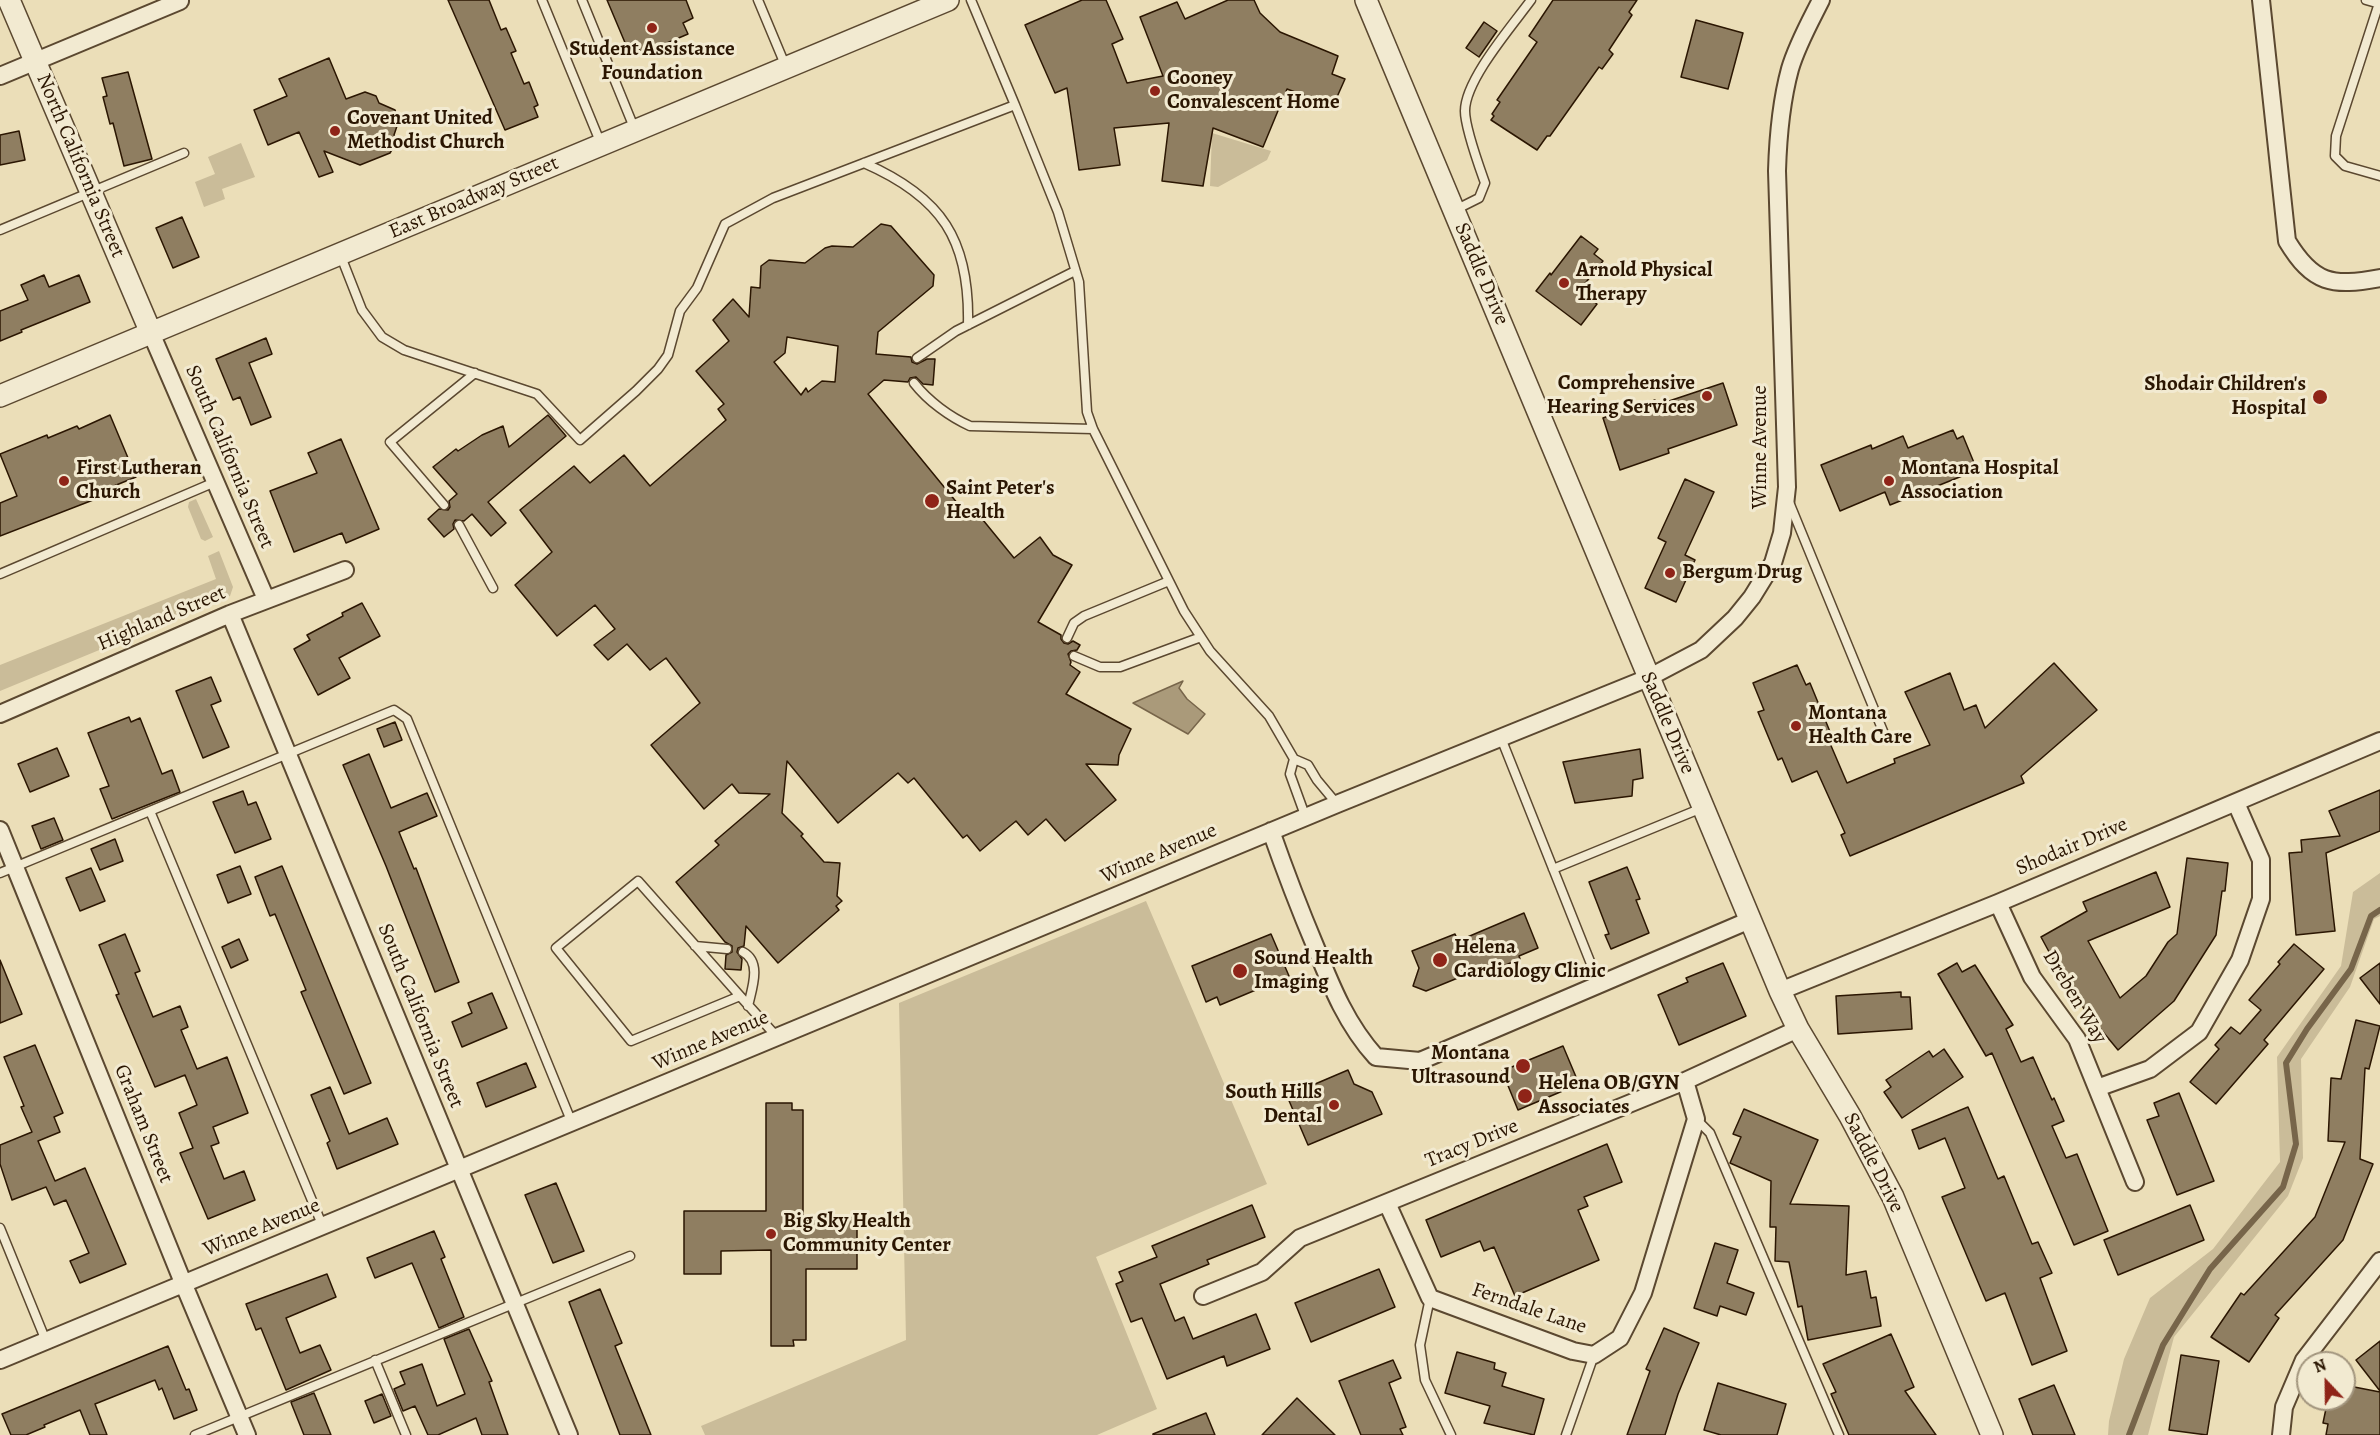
<!DOCTYPE html>
<html>
<head>
<meta charset="utf-8">
<style>
	body { margin:0 }
	#map { position:relative; width:2380px; height:1435px; overflow:hidden; background:#ebdeb8; font-family:Alegreya,serif }
	canvas { display:block }
	.north { position:absolute; left:2296px; top:1351px; width:60px; height:60px; box-sizing:border-box; background:#f2ead1; border:2px solid #a2957e; border-radius:50%; rotate:338deg; font-size:16px; font-weight:700; line-height:24px; text-align:center; color:#2b1602 }
	.north::after { content:''; display:block; margin:auto; width:21px; height:27px; background:#8f2418; clip-path:polygon(50% 0,100% 100%,50% 72%,0 100%) }
</style>
</head>
<body>
<div id="map">
<canvas width="2380" height="1435"></canvas>
<div class="north">N</div>
</div>
<script>
const context = document.querySelector('canvas').getContext('2d');
context.lineJoin = 'round';
function fillPath(path, color) { context.fillStyle = color; context.fill(path, 'evenodd'); }
function strokePath(path, color, width, dash) { context.strokeStyle = color; context.lineWidth = width; context.lineCap = dash ? 'butt' : 'round'; context.setLineDash(dash || []); context.stroke(path); }
function drawText(font, color, halo, rows, align = 'center') {
  context.font = font + ' Alegreya,serif'; context.lineWidth = 6; context.setLineDash([]); context.textBaseline = 'middle'; context.strokeStyle = halo; context.fillStyle = color; for (const [text, x, y, turn = 0] of rows) {
    context.save(); context.translate(x, y); context.rotate((+turn || 0) * Math.PI / 180); context.textAlign = isNaN(turn) ? turn : align; if (halo) context.strokeText(text, 0, 0); context.fillText(text, 0, 0); context.restore();
  }
}
const green = new Path2D(`
	M1212 133 1271 151 1267 160 1218 187 1210 186Z
	M241 143 255 177 222 189 225 199 204 207 195 182 215 174 208 157Z
	M196 499 213 537 205 541 201 539 188 507 189 502Z
	M219 551 233 587 230 596 0 691V665L216 579 208 556Z
	M2380 873V916L2374 919 2350 987 2301 1059 2303 1158 2288 1196 2174 1337 2148 1435H2108L2109 1421 2124 1359 2150 1298 2213 1249 2280 1162 2277 1057 2341 966 2353 892Z
	M1146 901 1267 1184 1096 1257 1157 1409 1097 1435H705L701 1426 906 1340 899 1003Z`);
const water = new Path2D(`
	M1183 681 1179 688 1187 699 1205 714 1188 734 1133 703Z`);
const stream = new Path2D(`
	M2129 1435 2163 1345 2210 1269 2283 1187 2296 1144 2286 1063 2307 1029 2351 969 2371 916 2380 910`);
const building = new Path2D(`
	M448 0H489L501 30 506 28 516 51 511 53 524 84 529 82 538 105 534 107 538 117 505 130Z
	M607 0H686L693 18 683 23 688 34 641 54 636 41 626 45Z
	M1082 0H1106L1123 39 1112 44 1127 83 1163 76 1140 17 1177 2 1185 19 1228 0H1254L1260 13 1280 32 1338 56 1332 74 1345 79 1333 106 1287 89 1263 147 1213 128 1203 186 1162 181 1169 123 1114 128 1120 165 1079 170 1067 88 1055 93 1025 25Z
	M1553 0H1637L1629 12 1632 15 1609 50 1613 54 1602 69 1599 67 1550 136H1547L1537 150 1491 120 1494 116 1492 114 1500 102 1497 100 1537 42 1529 36Z
	M1696 20 1743 33 1728 89 1681 77Z
	M1484 22 1497 31 1479 57 1466 48Z
	M329 58 346 99 365 92 376 96 379 103 395 110 399 120 394 135 397 141 390 153 360 165 324 151 333 172 319 177 299 132 268 145 254 110 287 96 279 79Z
	M128 72 152 159 124 166 113 123 110 124 103 97 107 96 102 78Z
	M19 131 25 160 0 165V135Z
	M182 217 199 257 173 268 156 228Z
	M881 224 891 226 934 275 933 286 878 332 876 354 911 357 912 362 917 364 927 359H935L933 385 923 384 916 377 910 378 908 382 884 380 868 394 967 515 974 509 1014 558 1040 537 1053 555 1072 565 1038 622 1061 635V639L1064 643 1068 644 1073 641 1080 645 1077 650 1071 651 1068 654 1071 662 1070 665 1080 672 1066 694 1131 729 1119 755 1118 765 1086 764 1116 800 1065 841 1046 819 1028 835 1016 821 980 851 967 835 963 838 914 778 908 783 898 773 838 823 787 761 782 813 803 834 801 836 824 862 840 863 837 896 842 901 836 906 839 910 778 963 746 926 744 946 738 948 737 952 742 959 741 970 725 969 726 955 732 952V946L725 942 676 882 719 845 715 841 770 794 739 793 732 784 704 809 651 745 700 703 666 658 650 670 627 644 608 660 594 645 615 629 595 605 557 636 515 585 552 552 520 510 574 466 590 483 624 455 650 486 726 420 718 409 724 404 696 371 729 341 713 320 733 299 749 317 751 287 760 288 761 266 769 260 805 263 825 248 832 246 853 247ZM787 337 838 346 835 382 822 381 808 392 806 388 801 395 774 362 785 353Z
	M1581 236 1598 249 1594 254 1603 261 1579 291 1597 304 1581 325 1536 291 1550 273 1551 275Z
	M44 275 49 287 79 275 90 302 21 330 22 332 0 341V311L28 300 21 285Z
	M266 338 272 354 249 363 271 417 251 425 240 397 233 400 216 359Z
	M1723 383 1737 425 1668 449 1669 453 1620 470 1603 418 1655 400 1657 405Z
	M110 415 136 477 104 490 106 495 0 536V503L17 496 0 454 47 435 48 438 77 426 79 429Z
	M548 415 566 436 488 502 506 523 491 536 472 514 464 521 455 520 453 524 454 529 444 537 428 519 439 509 448 510 450 507 449 501 457 494 433 467 456 449 458 451 482 435 503 426 509 447Z
	M1953 430 1957 439 1963 436 1977 470 1890 505 1885 492 1840 511 1821 465 1871 445 1872 449 1903 436 1908 448Z
	M341 439 379 529 346 543 342 533 294 552 270 491 317 473 308 453Z
	M1685 479 1714 492 1685 555 1695 560 1676 602 1645 588 1666 542 1658 538Z
	M362 603 380 636 339 658 350 678 318 695 294 649 310 640 307 635 343 616 342 613Z
	M2054 663 2097 710 2021 776 2024 783 1850 856 1841 835 1845 833 1817 771 1792 782 1782 758 1778 760 1758 712 1764 710 1753 683 1797 665 1806 685 1810 683 1833 739 1829 741 1847 783 1895 763 1894 759 1930 745 1905 692 1950 673 1964 710 1976 705 1985 728Z
	M211 677 221 701 211 705 229 747 203 758 176 691Z
	M129 717 131 722 140 718 162 774 172 770 180 792 112 819 100 789 109 786 88 733Z
	M395 722 402 740 384 747 377 729Z
	M57 748 69 776 30 792 18 764Z
	M1640 749 1643 778 1633 780 1632 796 1575 803 1563 762Z
	M369 754 391 808 427 793 437 816 399 832 414 869 416 868 459 982 435 992 386 866 343 765Z
	M2380 790V831L2326 853 2335 931 2296 935 2289 853 2302 852 2301 840 2340 836 2329 811Z
	M243 791 248 805 256 802 271 839 235 853 213 802Z
	M54 818 63 840 41 849 32 826Z
	M115 839 123 861 100 870 91 849Z
	M2187 858 2228 863 2225 891H2222L2216 935 2174 1001 2118 1050 2084 1009 2056 960 2054 961 2041 937 2087 911 2083 902 2156 872 2170 907 2088 941 2120 998 2146 976 2168 942 2177 934Z
	M240 866 251 894 228 903 217 875Z
	M282 866 371 1083 344 1094 301 992 306 990 275 914 270 916 255 877Z
	M1627 867 1640 899 1636 900 1649 933 1611 949 1605 935 1609 934 1589 882Z
	M91 868 105 901 80 911 66 878Z
	M1524 913 1538 948 1519 956 1520 959 1489 972 1487 966 1426 991 1413 986 1419 968 1412 951 1455 934 1458 941Z
	M125 934 140 971 135 973 153 1017 180 1006 188 1027 181 1030 197 1069 227 1057 248 1113 213 1127 219 1143 211 1146 224 1179 244 1171 255 1200 208 1219 180 1153 193 1148 179 1113 197 1105 185 1075 155 1087 116 995 119 994 99 945Z
	M1271 934 1289 976 1220 1005 1217 997 1206 1002 1192 966Z
	M239 939 248 960 231 968 222 947Z
	M2294 944 2324 969 2264 1040 2268 1044 2216 1104 2190 1082 2219 1049 2215 1045 2231 1027 2240 1034 2261 1010 2249 1000 2280 964 2278 962Z
	M0 960 22 1014 0 1023Z
	M1723 963 1746 1016 1679 1045 1658 995 1688 982 1686 978Z
	M1957 963 1962 972 1975 965 2013 1025 2006 1029 2021 1062 2033 1057 2052 1100 2054 1098 2064 1121 2052 1126 2066 1158 2077 1154 2108 1231 2074 1245 1992 1053 1986 1056 1938 974Z
	M2380 963V1004L2360 978Z
	M1901 992V997H1910L1912 1029 1838 1034 1836 996Z
	M492 993 507 1028 462 1047 452 1022 472 1013 468 1003Z
	M2356 1020 2380 1026 2369 1069 2365 1068 2360 1159 2373 1164 2343 1240 2275 1315 2279 1318 2249 1362 2211 1337 2241 1293 2244 1295 2315 1217 2345 1142 2328 1141 2331 1078 2341 1079Z
	M35 1045 63 1113 54 1117 60 1132 38 1141 55 1181 85 1168 126 1264 80 1283 70 1261 89 1253 66 1200 54 1205 46 1187 12 1200 0 1164V1145L32 1132 21 1107 24 1106 4 1057Z
	M1563 1046 1579 1084 1518 1110 1502 1071Z
	M1944 1049 1963 1077 1902 1118 1884 1092 1891 1087 1886 1080 1929 1051 1933 1057Z
	M526 1063 536 1087 486 1107 477 1083Z
	M1348 1070 1354 1084 1372 1092 1382 1114 1308 1145 1287 1096Z
	M330 1087 349 1134 387 1118 398 1144 337 1169 327 1143 330 1141 311 1095Z
	M2179 1093 2214 1181 2177 1195 2147 1120 2159 1116 2154 1103Z
	M766 1103H792V1110H803V1217H857V1269H806V1340H793L794 1346H771V1250L721 1251V1274H684V1211H766Z
	M1968 1107 1998 1179 2004 1176 2032 1244 2038 1242 2052 1273 2040 1278 2067 1351 2032 1365 2005 1293 1986 1301 1942 1197 1965 1188 1945 1138 1919 1149 1912 1130Z
	M1744 1109 1818 1140 1790 1204 1849 1206 1846 1275 1866 1271 1871 1298 1876 1297 1881 1326 1808 1340 1802 1306 1798 1307 1789 1262 1775 1261 1776 1227H1770L1771 1181 1730 1163 1741 1137 1733 1134Z
	M1607 1144 1622 1182 1584 1197 1588 1206 1578 1210 1599 1260 1515 1296 1494 1247 1484 1251 1480 1241 1441 1257 1426 1220Z
	M556 1183 584 1251 553 1263 525 1195Z
	M1252 1205 1265 1237 1207 1260 1209 1264 1160 1284 1175 1321 1184 1317 1193 1339 1256 1314 1270 1349 1227 1366 1224 1356 1167 1379 1142 1318 1131 1322 1116 1284 1123 1281 1119 1272 1157 1257 1152 1246Z
	M2190 1205 2204 1240 2118 1275 2104 1240Z
	M434 1231 445 1257 441 1259 464 1317 439 1328 412 1263 375 1278 367 1258Z
	M1715 1243 1738 1250 1727 1283 1754 1293 1746 1315 1720 1306 1717 1316 1694 1308Z
	M1379 1269 1395 1307 1311 1342 1295 1303Z
	M327 1274 336 1297 286 1318 300 1353 320 1345 331 1370 286 1390 261 1328 256 1330 246 1304Z
	M600 1289 622 1343 615 1346 651 1435H620L569 1302Z
	M1664 1328 1699 1343 1678 1394 1665 1435H1627L1650 1371 1646 1369Z
	M469 1329 492 1381 489 1382 508 1435H482L476 1418 438 1435H428L415 1406 403 1411 394 1389 405 1384 400 1372 422 1364 437 1406 465 1394 444 1339Z
	M1891 1334 1914 1387 1905 1391 1936 1435H1849L1831 1394 1836 1392 1823 1364Z
	M2380 1341V1391L2356 1360Z
	M168 1346 186 1390 189 1389 197 1410 174 1419 162 1388 159 1390 155 1380 95 1404 107 1435H90L80 1410 44 1425 45 1427 26 1435H11L2 1414Z
	M1457 1352 1495 1363 1494 1369 1506 1373 1502 1386 1544 1399 1534 1435 1484 1423 1490 1406 1445 1393Z
	M2181 1355 2219 1361 2207 1435 2169 1430Z
	M1393 1360 1401 1378 1389 1383 1406 1427 1400 1429 1403 1435H1361L1339 1381Z
	M1718 1383 1786 1404 1777 1435H1721L1704 1430Z
	M2054 1385 2075 1435H2033L2019 1399Z
	M2344 1385 2380 1392V1435H2326L2328 1424 2323 1423 2328 1399H2344Z
	M314 1393 331 1435H304L292 1405 291 1402Z
	M382 1394 391 1416 374 1423 365 1401Z
	M1297 1398 1335 1435H1262Z
	M1206 1413 1215 1435H1153V1434Z`);
const service = new Path2D(`
	M542 0 601 144
	M582 0 635 130
	M758 0 786 67
	M971 0 1015 105
	M2366 0 2380 4
	M2380 0 2336 136 2335 156 2345 166 2380 176
	M864 163C942 197 970 240 968 325
	M1455 210 1479 198 1485 183C1479 166 1465 128 1465 111 1465 80 1512 26 1531 0
	M0 230 184 153
	M340 254 362 310 382 337 404 350 537 394 580 440 636 391 658 369 668 355 680 311 697 288 725 224 773 198 1015 105 1058 212 1079 282 1087 412 1093 429 1184 611 1210 651 1269 716 1294 759 1308 765 1317 780 1337 804
	M917 358 956 331 1075 271
	M914 383C928 401 950 417 970 426L1093 429
	M1789 502 1885 736
	M444 505 390 442 475 373
	M459 525 493 588
	M0 574 215 482
	M1067 638 1074 623 1084 616 1169 581
	M1074 656 1100 667H1120L1201 637
	M1501 738 1599 984
	M1294 759 1290 774 1306 818
	M150 811 323 1227
	M1553 869 1702 808
	M0 873 394 710 407 719 572 1123
	M695 946 727 949
	M743 952C762 962 752 988 748 1006
	M740 996 631 1041 556 948 638 881 740 996 777 1037
	M1696 1119 1710 1133 1839 1435
	M0 1228 46 1341
	M1430 1298 1420 1345 1425 1380 1451 1435
	M375 1360 406 1435
	M195 1435 630 1256
	M1566 1435 1594 1355`);
const minor = new Path2D(`
	M2261 0 2287 241C2313 284 2332 287 2380 278
	M0 76 180 1
	M151 333 266 599
	M230 614 569 1435
	M0 714 230 614 345 570
	M0 830 184 1285 247 1435
	M1271 831C1285 871 1300 910 1316 948 1332 988 1347 1025 1376 1057L1420 1061 1750 920
	M1998 903 2032 977 2077 1039 2135 1182
	M1780 991 1998 903 2380 741
	M2097 1088 2150 1069 2199 1032 2240 960 2261 899V860L2236 803
	M1387 1203 1430 1298 1573 1351 1594 1355 1620 1338 1643 1293 1696 1119 1685 1081
	M1203 1296 1262 1272 1300 1238 1685 1081 1798 1029
	M0 1360 1337 804 1648 678 1701 650 1735 618 1752 597 1773 563 1782 533 1787 487 1777 171C1778 137 1781 102 1790 69 1797 45 1810 22 1821 0
	M2281 1435 2284 1407 2304 1360 2380 1261`);
const tertiary = new Path2D(`
	M9 0 151 333
	M1366 0 1780 991 1798 1029 1850 1116 1893 1197 1992 1435
	M0 396 948 0`);
const markers = [
	[652,28,6,"#8f2418"],
	[1155,91,6,"#8f2418"],
	[335,131,6,"#8f2418"],
	[1564,283,6,"#8f2418"],
	[1707,396,6,"#8f2418"],
	[2320,397,8,"#8f2418"],
	[64,481,6,"#8f2418"],
	[1889,481,6,"#8f2418"],
	[932,501,8,"#8f2418"],
	[1670,573,6,"#8f2418"],
	[1796,726,6,"#8f2418"],
	[1440,960,8,"#8f2418"],
	[1240,971,8,"#8f2418"],
	[1523,1066,8,"#8f2418"],
	[1525,1096,8,"#8f2418"],
	[1334,1105,6,"#8f2418"],
	[771,1234,6,"#8f2418"]
];
const poiNames = [
	["Student Assistance",652,50,"center"],
	["Foundation",652,74,"center"],
	["Cooney",1167,79],
	["Convalescent Home",1167,103],
	["Covenant United",347,119],
	["Methodist Church",347,143],
	["Arnold Physical",1576,271],
	["Therapy",1576,295],
	["Comprehensive",1695,384,"right"],
	["Hearing Services",1695,408,"right"],
	["Shodair Children's",2306,385,"right"],
	["Hospital",2306,409,"right"],
	["First Lutheran",76,469],
	["Church",76,493],
	["Montana Hospital",1901,469],
	["Association",1901,493],
	["Saint Peter's",946,489],
	["Health",946,513],
	["Bergum Drug",1682,573],
	["Montana",1808,714],
	["Health Care",1808,738],
	["Helena",1454,948],
	["Cardiology Clinic",1454,972],
	["Sound Health",1254,959],
	["Imaging",1254,983],
	["Montana",1510,1054,"right"],
	["Ultrasound",1510,1078,"right"],
	["Helena OB/GYN",1538,1084],
	["Associates",1538,1108],
	["South Hills",1322,1093,"right"],
	["Dental",1322,1117,"right"],
	["Big Sky Health",783,1222],
	["Community Center",783,1246]
];
const streetNames = [
	["North California Street",80,166,67],
	["East Broadway Street",474,198,-23],
	["Saddle Drive",1481,274,67],
	["Winne Avenue",1761,447,-90],
	["South California Street",229,457,67],
	["Highland Street",162,619,-23],
	["Saddle Drive",1667,723,67],
	["Shodair Drive",2072,847,-23],
	["Winne Avenue",1159,854,-23],
	["Dreben Way",2074,997,59],
	["South California Street",420,1016,68],
	["Winne Avenue",711,1041,-23],
	["Graham Street",143,1124,68],
	["Tracy Drive",1472,1144,-22],
	["Saddle Drive",1873,1163,63],
	["Winne Avenue",262,1228,-22],
	["Ferndale Lane",1529,1309,19]
];
fillPath(green, '#cabc99');
fillPath(water, '#aa9a7a');
strokePath(water, '#77654a', 1.5);
strokePath(stream, '#77654a', 6);
fillPath(building, '#8f7e61');
strokePath(building, '#2b1602', 1.5);
strokePath(service, '#5b4830', 11);
strokePath(minor, '#5b4830', 20);
strokePath(tertiary, '#5b4830', 24);
strokePath(service, '#f2ead1', 8);
strokePath(minor, '#f2ead1', 16);
strokePath(tertiary, '#f2ead1', 21);
for (const [x, y, r, color] of markers) { const dot = new Path2D(); dot.arc(x, y, r, 0, 2 * Math.PI); context.fillStyle = color; context.fill(dot); strokePath(dot, '#f2ead1', 2); }
drawText('bold 21px', '#2b1602', '#f2ead1', poiNames, 'left');
drawText('21px', '#2b1602', '#f2ead1', streetNames);
</script>
</body>
</html>
